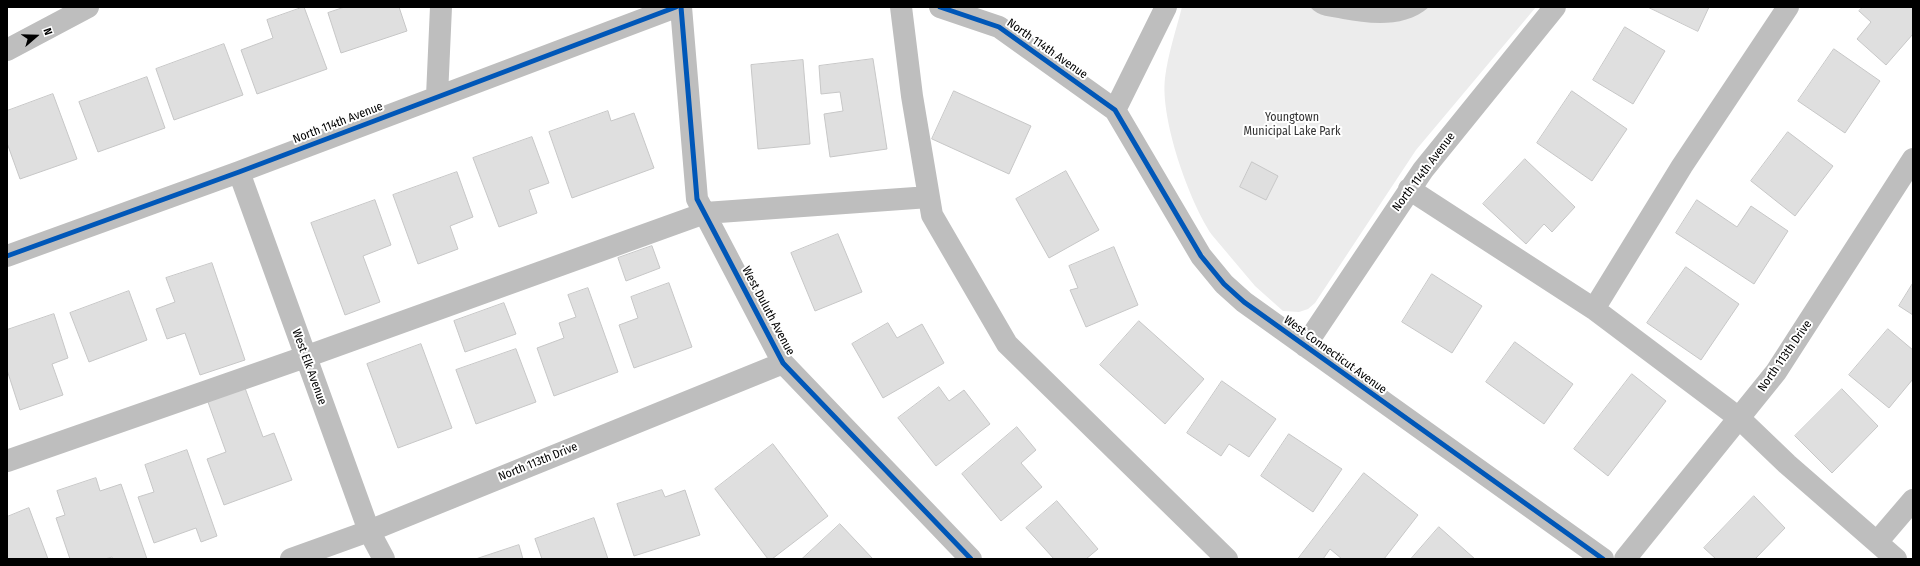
<!DOCTYPE html>
<html>
<head>
<meta charset="utf-8">
<style>
	body { margin:0 }
	#map { position:relative; width:1920px; height:566px; overflow:hidden; background:#fff; font-family:"Fira Sans Condensed",sans-serif }
	canvas { display:block }
	.frame { position:absolute; inset:0; border:8px solid #000; pointer-events:none }
	.north { position:absolute; left:16px; top:16px; width:40px; height:40px; -webkit-text-stroke:3px #fff; paint-order:stroke; rotate:70deg; font-size:11px; font-weight:700; line-height:16px; text-align:center; color:#000 }
	.north::after { content:''; display:block; margin:auto; width:14px; height:18px; background:#000; clip-path:polygon(50% 0,100% 100%,50% 72%,0 100%) }
</style>
</head>
<body>
<div id="map">
<canvas width="1920" height="566"></canvas>
<div class="frame"></div>
<div class="north">N</div>
</div>
<script>
const context = document.querySelector('canvas').getContext('2d');
context.lineJoin = 'round';
function fillPath(path, color) { context.fillStyle = color; context.fill(path, 'evenodd'); }
function strokePath(path, color, width, dash) { context.strokeStyle = color; context.lineWidth = width; context.lineCap = dash ? 'butt' : 'round'; context.setLineDash(dash || []); context.stroke(path); }
function drawText(font, color, halo, rows, align = 'center') {
  context.font = font + ' "Fira Sans Condensed",sans-serif'; context.lineWidth = 4; context.setLineDash([]); context.textBaseline = 'middle'; context.strokeStyle = halo; context.fillStyle = color; for (const [text, x, y, turn = 0] of rows) {
    context.save(); context.translate(x, y); context.rotate((+turn || 0) * Math.PI / 180); context.textAlign = isNaN(turn) ? turn : align; if (halo) context.strokeText(text, 0, 0); context.fillText(text, 0, 0); context.restore();
  }
}
const green = new Path2D(`
	M1182 7H1536L1416 150 1315 303 1308 309 1299 312 1283 311 1255 286 1212 235C1189 201 1160 119 1165 78 1168 54 1176 30 1182 7Z`);
const water = new Path2D(`
	M1310 7H1429C1405 28 1372 24 1343 19 1330 16 1319 17 1310 7Z`);
const building = new Path2D(`
	M304 7 327 69 257 94 241 50 273 38 267 20Z
	M345 7H399L407 31 341 53 328 13Z
	M1648 7H1709L1698 31Z
	M1863 7H1913V34L1886 65 1857 39 1871 22 1859 11Z
	M1625 27 1665 51 1633 104 1593 80Z
	M224 44 243 95 174 120 156 69Z
	M1834 49 1880 81 1845 133 1798 101Z
	M873 59 887 149 830 157 824 114 843 111 840 92 821 94 819 66Z
	M803 60 810 144 758 149 751 65Z
	M147 77 165 128 98 152 79 102Z
	M954 91 1031 126 1009 174 932 139Z
	M1572 91 1627 129 1592 181 1537 143Z
	M53 94 77 159 20 179 7 143V111Z
	M608 111 611 121 634 113 654 168 572 198 549 132Z
	M1788 132 1833 166 1795 216 1751 181Z
	M532 137 549 183 529 190 537 213 499 227 473 158Z
	M1525 159 1575 207 1552 232 1544 224 1526 244 1483 204Z
	M1252 162 1278 176 1266 200 1240 187Z
	M1066 171 1099 230 1049 258 1016 199Z
	M457 172 473 217 450 226 458 249 418 264 393 195Z
	M375 200 391 245 363 256 380 302 345 315 311 223Z
	M1697 200 1737 227 1751 206 1788 231 1754 284 1676 233Z
	M838 234 862 292 815 311 791 253Z
	M652 246 660 268 626 281 618 258Z
	M1114 247 1138 305 1086 327 1070 290 1078 288 1069 266Z
	M212 263 245 360 200 375 185 333 167 339 156 309 175 302 166 278Z
	M1686 267 1739 304 1701 360 1647 323Z
	M1432 274 1482 306 1452 353 1402 322Z
	M669 283 692 347 634 368 619 325 638 318 631 297Z
	M1913 283V315L1899 306Z
	M588 288 618 372 554 396 537 348 564 338 559 323 576 317 568 295Z
	M129 291 147 340 89 362 70 313Z
	M504 303 516 334 465 352 454 321Z
	M54 314 68 358 52 364 63 395 20 410 7 370V330Z
	M1139 321 1204 379 1165 424 1100 365Z
	M888 323 897 338 922 324 944 363 883 398 852 344Z
	M1888 329 1913 350V379L1889 408 1849 375Z
	M1515 342 1573 384 1544 424 1486 382Z
	M421 344 452 428 398 448 367 364Z
	M516 349 536 402 476 424 456 370Z
	M1632 374 1666 401 1608 476 1574 449Z
	M1222 381 1276 419 1249 457 1229 444 1221 456 1187 433Z
	M939 387 949 401 964 390 990 424 936 466 898 418Z
	M245 388 263 437 274 433 292 480 224 505 207 459 226 452 208 402Z
	M1842 389 1878 426 1832 473 1795 436Z
	M1017 427 1036 450 1021 463 1042 487 1001 521 962 474Z
	M1289 434 1342 469 1313 512 1261 476Z
	M773 444 828 516 772 559H768L715 489Z
	M187 450 217 536 201 542 196 528 154 543 138 497 154 492 145 465Z
	M1364 473 1418 515 1384 559H1342L1330 549 1323 559H1298Z
	M96 478 100 491 121 484 147 559H113L112 557 105 559H70L56 518 65 515 57 491Z
	M662 490 665 497 685 490 700 535 634 556 617 504Z
	M1754 496 1785 528 1755 559H1716L1704 548Z
	M1057 501 1098 549 1086 559H1054L1026 528Z
	M29 508 48 559H7V517Z
	M594 518 608 559H542L535 539Z
	M840 524 873 559H802Z
	M1439 527 1475 559H1411Z
	M519 545 523 559H476Z`);
const minor = new Path2D(`
	M681 7 697 199 783 363 971 559
	M901 7 912 96 932 215 1007 344 1227 559
	M940 7 999 27 1115 110 1201 256 1224 284 1244 302 1603 559
	M7 50 88 7
	M437 96 441 7
	M1115 110 1166 7
	M239 172 369 531 384 559
	M1409 189 1594 309 1682 166 1788 7
	M7 256 239 172 676 7
	M1594 309 1739 418 1787 464 1896 559
	M1305 346 1423 170 1555 7
	M7 461 305 357 705 213 929 197
	M1877 542 1913 500
	M291 559 369 531 783 363
	M1625 559 1776 372 1913 159`);
const cycleway = new Path2D(`
	M681 7 697 199 783 363 971 559
	M940 7 999 27 1115 110 1201 256 1224 284 1244 302 1603 559
	M7 256 239 172 676 7`);
const streetNames = [
	["North 114th Avenue",1047,49,35],
	["North 114th Avenue",338,123,-21],
	["North 114th Avenue",1424,172,-53],
	["West Duluth Avenue",768,311,62],
	["West Connecticut Avenue",1335,355,36],
	["North 113th Drive",1785,356,-55],
	["West Elk Avenue",309,367,70],
	["North 113th Drive",538,462,-22]
];
const parkNames = [
	["Youngtown",1292,118],
	["Municipal Lake Park",1292,132]
];
fillPath(green, '#ececec');
fillPath(water, '#bfbfbf');
fillPath(building, '#dfdfdf');
strokePath(building, '#c7c7c7', 1);
strokePath(minor, '#bebebe', 22);
strokePath(cycleway, '#0057b8', 5);
drawText('12px', '#000', '#fff', streetNames);
drawText('12px', '#333', '#fff', parkNames);
</script>
</body>
</html>
